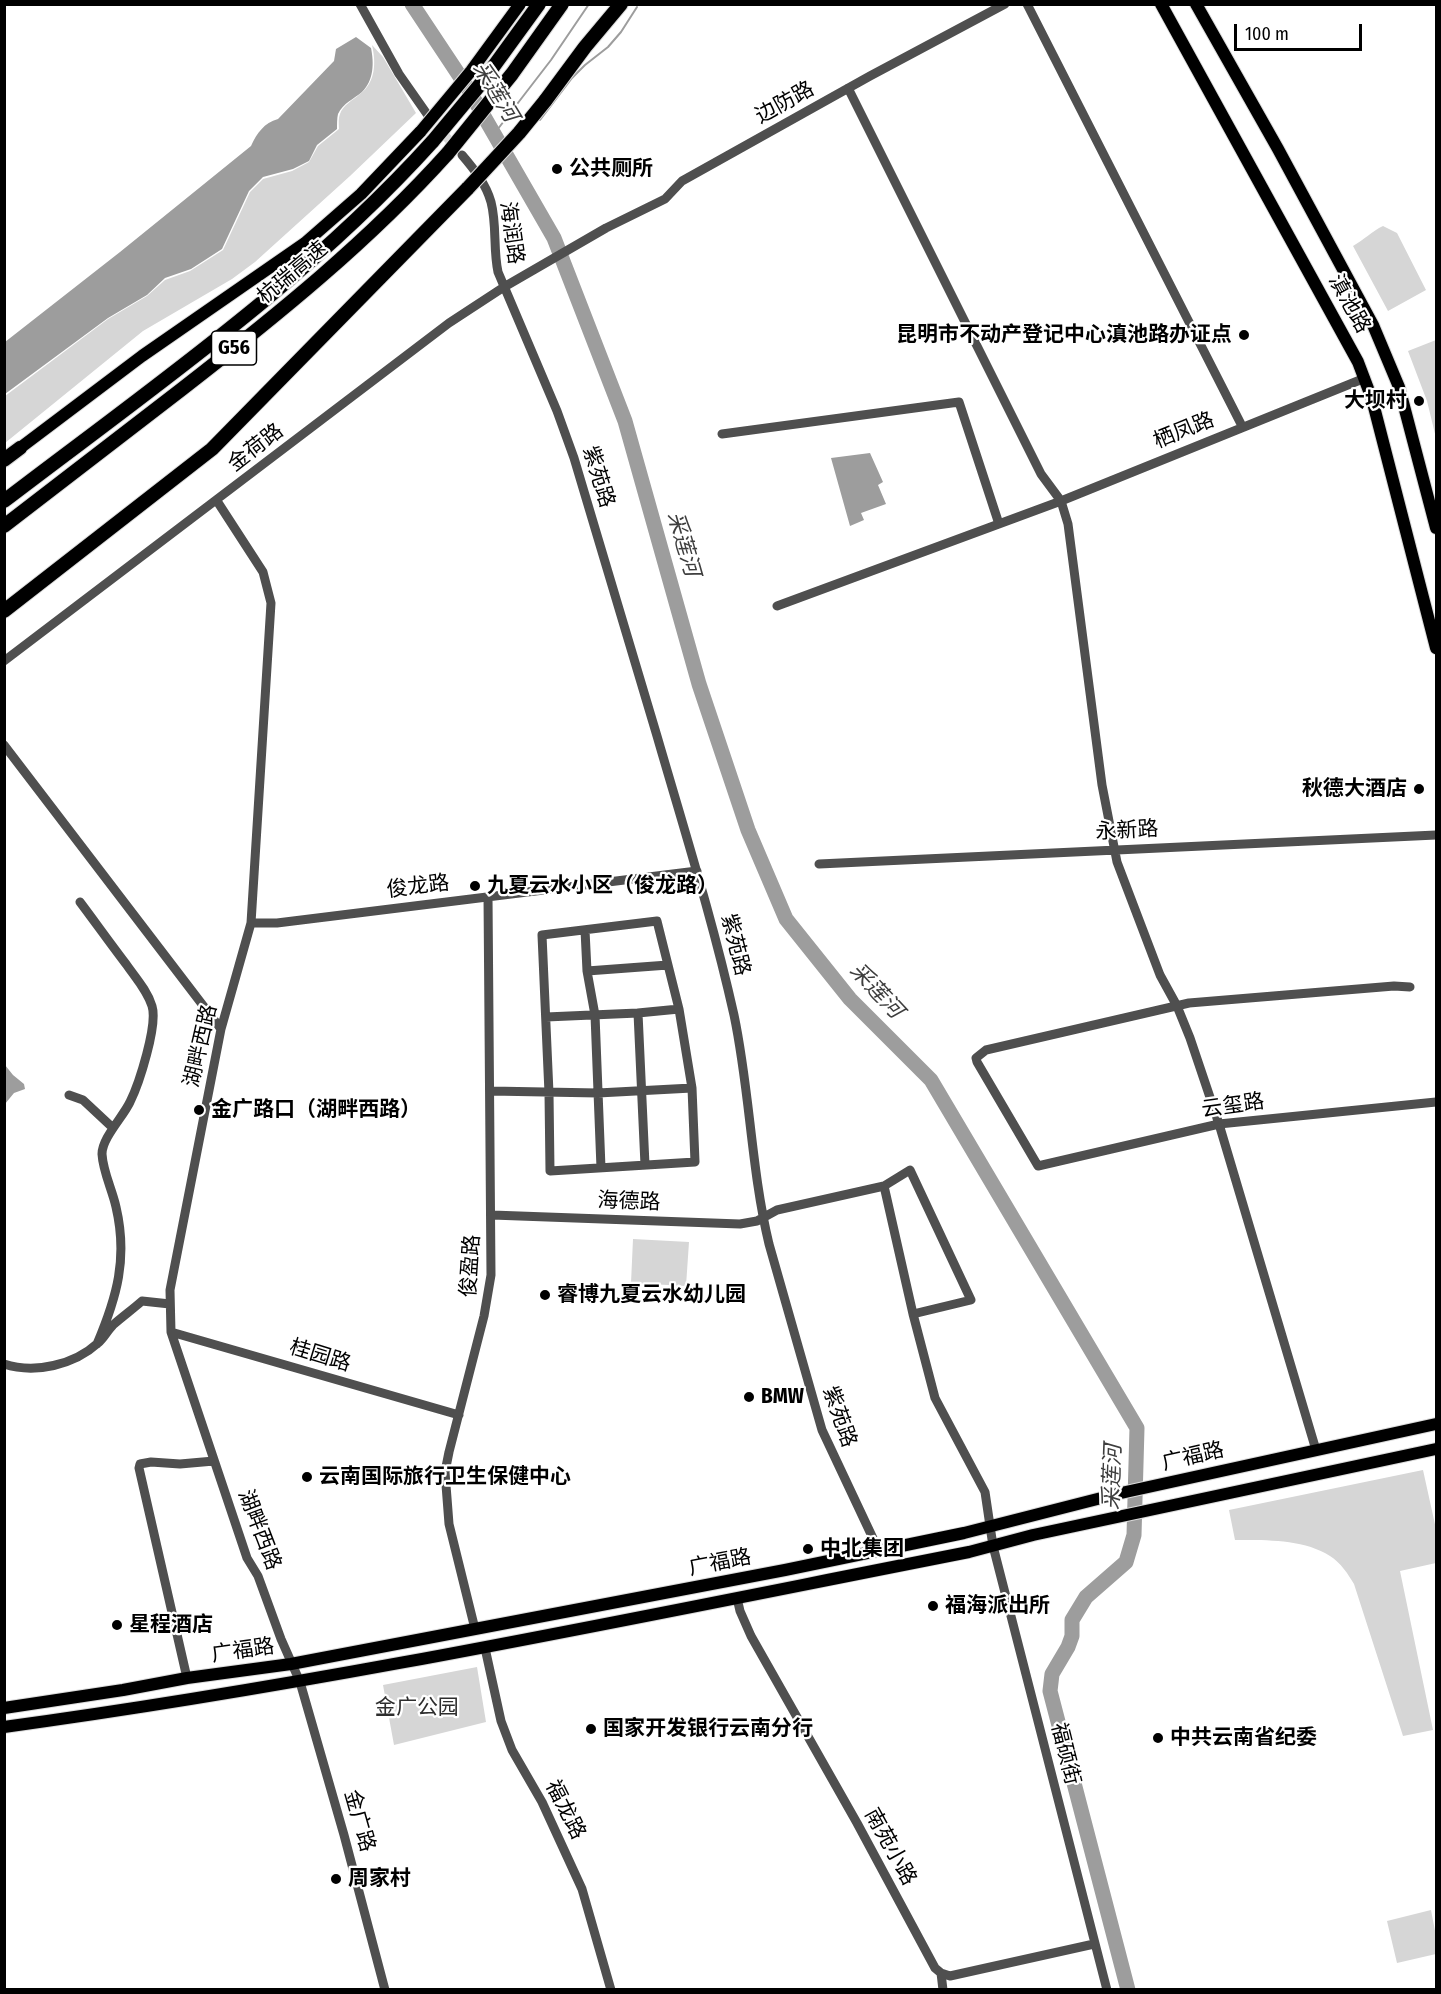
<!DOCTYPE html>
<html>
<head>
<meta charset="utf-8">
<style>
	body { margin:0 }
	#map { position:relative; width:1441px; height:1994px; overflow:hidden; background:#fff; font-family:"Fira Sans Condensed",sans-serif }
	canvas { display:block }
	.frame { position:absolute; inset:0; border:6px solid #000; pointer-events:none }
	.scale { position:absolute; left:1234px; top:24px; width:128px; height:27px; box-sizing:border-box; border:3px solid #000; border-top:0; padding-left:8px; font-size:18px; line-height:21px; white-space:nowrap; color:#000; -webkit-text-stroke:4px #fff; paint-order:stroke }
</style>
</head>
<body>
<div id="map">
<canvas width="1441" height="1994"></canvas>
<div class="frame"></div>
<div class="scale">100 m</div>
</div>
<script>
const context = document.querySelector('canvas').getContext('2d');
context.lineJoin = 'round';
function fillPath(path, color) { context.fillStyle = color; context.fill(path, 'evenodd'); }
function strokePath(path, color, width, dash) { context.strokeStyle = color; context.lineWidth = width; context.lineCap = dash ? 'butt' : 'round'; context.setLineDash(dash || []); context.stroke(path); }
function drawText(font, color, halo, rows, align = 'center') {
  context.font = font + ' "Fira Sans Condensed","Noto Sans SC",sans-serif'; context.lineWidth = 4.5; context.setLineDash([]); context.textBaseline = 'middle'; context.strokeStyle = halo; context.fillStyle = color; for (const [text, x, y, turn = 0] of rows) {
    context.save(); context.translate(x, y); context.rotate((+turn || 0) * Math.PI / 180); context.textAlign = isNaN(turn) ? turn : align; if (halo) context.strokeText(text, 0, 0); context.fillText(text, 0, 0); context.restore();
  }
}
const green = new Path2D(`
	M372 45 383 57 416 113 350 176 255 262 232 279 143 331 5 443V396L108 319 147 296 165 280 190 271 223 250 250 192 263 179 292 171 309 162 318 146 339 129C339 125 338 119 340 114 343 105 353 100 360 94 376 82 376 62 372 45Z
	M1383 226 1397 233 1426 290 1388 311 1353 246C1364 240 1372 231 1383 226Z
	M1436 340V438L1427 401 1408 351Z
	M633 1239 689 1242 686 1286 631 1283Z
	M1423 1470 1436 1529V1563L1400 1571 1433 1730 1403 1736 1354 1584C1348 1574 1341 1563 1330 1556 1304 1539 1265 1540 1235 1540L1229 1510Z
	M477 1667 486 1722 394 1745 383 1685Z
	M1431 1910 1436 1936V1954L1397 1963 1387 1921Z`);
const water = new Path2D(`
	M356 37 371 48C374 63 374 80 362 92 354 99 343 103 338 114 337 118 337 124 337 129L317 145 309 161 293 169 263 177 249 191 222 249 191 269 165 278 147 295 108 318 5 394V342L120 252 251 146C257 133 264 123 278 119L334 61 336 49Z
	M870 453 883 482 878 485 886 504 861 513 864 520 850 526 831 458Z
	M5 1065 13 1075 24 1084 25 1089 14 1093 5 1104Z`);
const stream = new Path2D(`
	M540 120 572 78 585 65 608 47 621 32 637 7
	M494 134 551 60 589 4
	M507 156 512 150`);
const river = new Path2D(`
	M412 4 467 87 554 238 625 421 699 684 748 830 786 919 850 999 931 1080 1137 1428 1134 1535 1126 1562 1086 1597 1072 1620V1636L1068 1647 1052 1674 1050 1691 1128 1990`);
const minorTunnel = new Path2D(`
	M428 116 456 148`);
const minor = new Path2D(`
	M360 4 399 74 427 114
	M1027 4 1242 426
	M848 88 1041 474 1061 501 1068 524 1102 785 1117 862 1160 975 1177 1006 1190 1038 1219 1124 1316 1450
	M462 155C474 169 486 184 491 202 497 225 493 249 498 272L557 411 574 458C602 550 629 643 657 736 684 829 713 921 734 1015 750 1091 751 1169 769 1244L822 1430 878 1549
	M722 434 959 402 999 524
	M217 501 263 572 271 603 251 923 221 1029 170 1290 171 1332 247 1558 258 1576 281 1639 300 1682 344 1835 385 1990
	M777 606 1061 501 1365 378
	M4 661 449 323 504 287 606 228 665 199 682 181 870 76 1005 4
	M4 745 221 1029
	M819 864 1436 835
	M80 902C95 922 110 943 126 964 135 977 147 990 152 1006 158 1025 139 1084 130 1102 123 1117 102 1138 102 1154 103 1172 112 1189 116 1207 128 1258 117 1297 97 1344
	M657 921 679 1009 692 1088 695 1162 550 1171 549 1093 542 935Z
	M251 923H277L697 871
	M585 930 587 971
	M1410 987 1394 986 1189 1003 986 1050 976 1058 977 1062 1038 1166 1219 1124 1436 1102
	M546 1017 638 1013
	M491 1091 598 1093 692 1088
	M69 1095 83 1100 113 1128
	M645 1165 638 1013 679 1009
	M601 1168 595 1015 587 971 668 965
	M492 1215 740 1224 757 1221 777 1210 884 1186
	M913 1314 971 1300 910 1170 884 1186 913 1314 935 1398 985 1492 993 1546 1107 1990
	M171 1332 459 1415
	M4 1364C35 1374 74 1365 98 1343 104 1338 107 1331 113 1325 122 1317 133 1309 142 1301L170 1304
	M737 1598 740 1611 751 1636 857 1823 935 1968 941 1973 950 1976 1094 1944
	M475 1629 449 1524 445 1472 449 1452 484 1316 491 1275 488 896
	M485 1648 501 1721 512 1750 542 1802 582 1889 611 1990
	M187 1678 139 1468 140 1464 151 1462 180 1464 214 1461
	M941 1973 943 1990`);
const major = new Path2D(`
	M1161 4 1358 362 1372 399 1436 648
	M1196 4 1278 149 1373 325 1399 387 1436 528
	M20 448 142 356 305 243 361 194 421 131
	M4 1708 123 1690 187 1678 291 1664 785 1570 964 1533 1121 1493 1436 1424
	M4 1727C328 1683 648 1615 969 1552L1033 1535 1436 1449`);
const highway = new Path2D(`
	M545 101 585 47 621 4
	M4 460 20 448
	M4 501C152 388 308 280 433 141
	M4 526C64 480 123 434 182 389 276 316 368 242 448 153
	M4 611 212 449 468 188`);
const majorBridge = new Path2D(`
	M421 131 471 71 520 4`);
const highwayBridge = new Path2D(`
	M433 141 483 81 539 4
	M448 153 512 74 562 4
	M468 188 519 133 545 101`);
const markers = [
	[557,169,6,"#000"],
	[1244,335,6,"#000"],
	[1419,401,6,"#000"],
	[1419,789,6,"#000"],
	[475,886,6,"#000"],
	[199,1110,6,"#000"],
	[545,1295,6,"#000"],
	[749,1397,6,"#000"],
	[307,1477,6,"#000"],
	[808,1549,6,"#000"],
	[933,1606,6,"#000"],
	[117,1625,6,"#000"],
	[591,1729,6,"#000"],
	[1158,1738,6,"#000"],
	[336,1879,6,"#000"]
];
const shields = [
	[234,348,45]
];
const shieldNames = [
	["G56",234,348]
];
const streetNames = [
	["边防路",785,103,-29],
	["海润路",511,233,82],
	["杭瑞高速",293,273,-40],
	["滇池路",1349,304,61],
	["栖凤路",1184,431,-22],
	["金荷路",256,448,-38],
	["紫苑路",598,477,73],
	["永新路",1127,831,-3],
	["俊龙路",418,887,-7],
	["紫苑路",735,945,76],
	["湖畔西路",201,1046,-77],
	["云玺路",1233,1106,-8],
	["海德路",629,1202,2],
	["俊盈路",471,1266,-86],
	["桂园路",320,1356,17],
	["紫苑路",839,1417,71],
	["广福路",1193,1457,-13],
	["湖畔西路",259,1530,69],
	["广福路",720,1563,-11],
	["广福路",243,1651,-8],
	["福硕街",1065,1754,76],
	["福龙路",565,1810,63],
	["金广路",359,1821,74],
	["南苑小路",890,1847,61]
];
const poiNames = [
	["公共厕所",569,169],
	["昆明市不动产登记中心滇池路办证点",1232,335,"right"],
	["大坝村",1407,401,"right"],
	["秋德大酒店",1407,789,"right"],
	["九夏云水小区（俊龙路）",487,886],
	["金广路口（湖畔西路）",211,1110],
	["睿博九夏云水幼儿园",557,1295],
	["BMW",761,1397],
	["云南国际旅行卫生保健中心",319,1477],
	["中北集团",820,1549],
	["福海派出所",945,1606],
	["星程酒店",129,1625],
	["国家开发银行云南分行",603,1729],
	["中共云南省纪委",1170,1738],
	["周家村",348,1879]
];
const parkNames = [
	["金广公园",417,1708]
];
const waterNames = [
	["采莲河",495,92,59],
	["采莲河",683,544,74],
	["采莲河",876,991,47],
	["采莲河",1113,1477,-88]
];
fillPath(green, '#d6d6d6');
fillPath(water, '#9d9d9d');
strokePath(stream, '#9d9d9d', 2);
strokePath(river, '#9d9d9d', 15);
strokePath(minorTunnel, '#d9d9d9', 9, [9, 4.5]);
strokePath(major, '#dbdbdb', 14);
strokePath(highway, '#dbdbdb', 16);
strokePath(minor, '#4f4f4f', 9);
strokePath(major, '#000', 12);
strokePath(highway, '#000', 14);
strokePath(majorBridge, '#dbdbdb', 14, []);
strokePath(highwayBridge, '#dbdbdb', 16, []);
strokePath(majorBridge, '#000', 12);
strokePath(highwayBridge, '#000', 14);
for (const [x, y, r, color] of markers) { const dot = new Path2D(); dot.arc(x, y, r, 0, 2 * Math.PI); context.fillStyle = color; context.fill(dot); strokePath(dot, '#fff', 2); }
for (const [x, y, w] of shields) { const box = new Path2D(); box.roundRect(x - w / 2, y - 17, w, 34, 4.5); context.fillStyle = '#fff'; context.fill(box); strokePath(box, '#000', 1.5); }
drawText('bold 20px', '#000', null, shieldNames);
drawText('21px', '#000', '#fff', streetNames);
drawText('bold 21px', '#000', '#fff', poiNames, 'left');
drawText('21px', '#2d2d2d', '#fff', parkNames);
drawText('italic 22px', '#3e3e3e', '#fff', waterNames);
</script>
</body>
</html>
